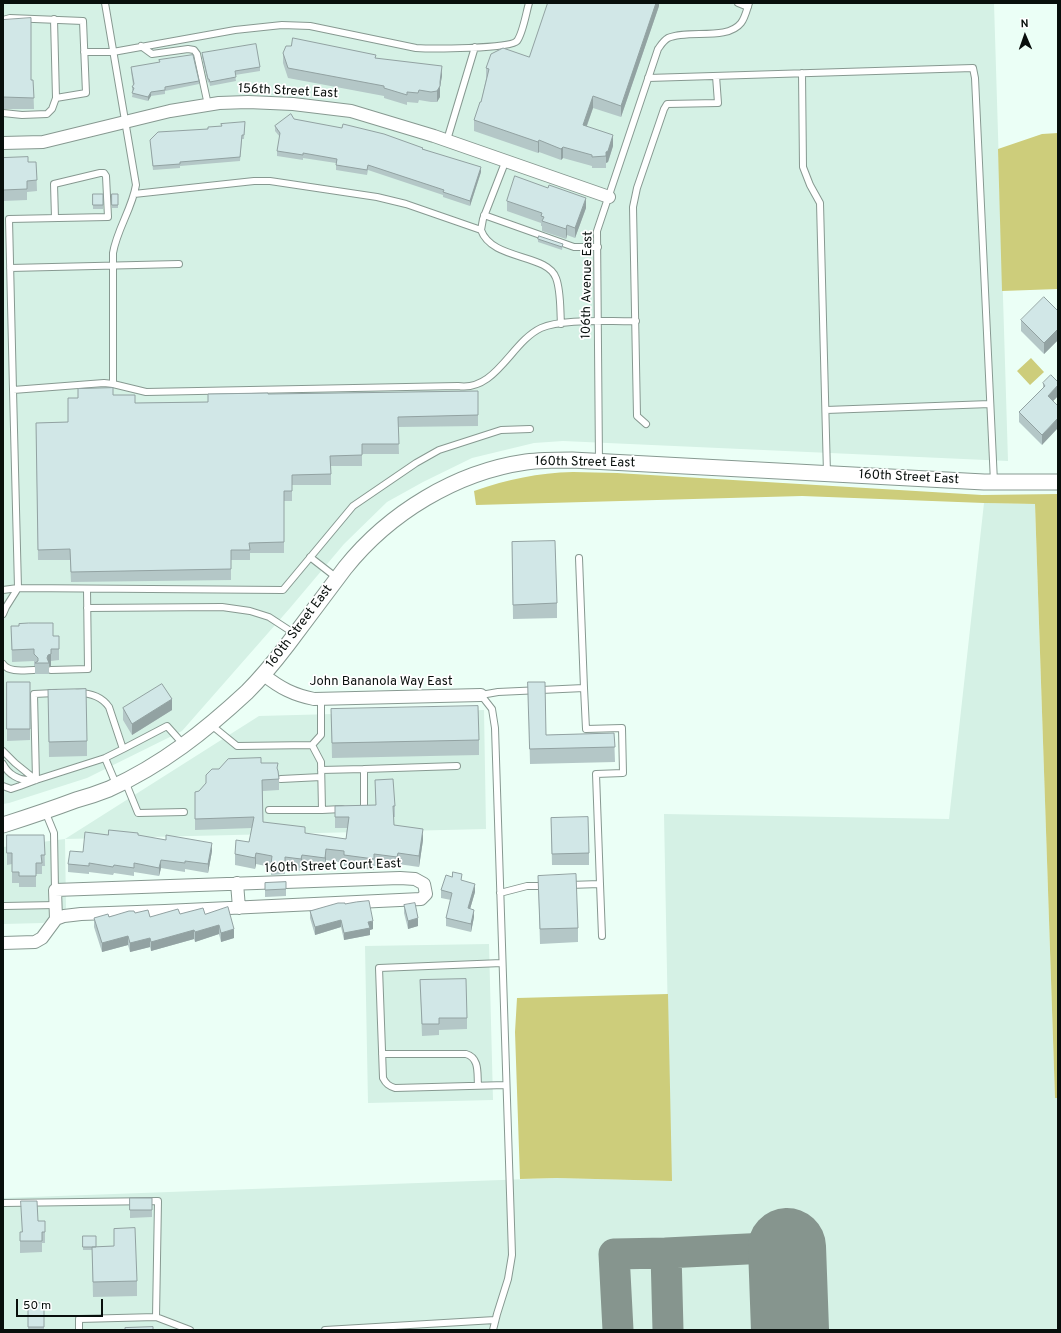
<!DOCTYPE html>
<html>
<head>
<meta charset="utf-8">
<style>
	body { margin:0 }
	#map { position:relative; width:1061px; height:1333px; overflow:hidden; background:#ebfff6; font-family:Overpass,sans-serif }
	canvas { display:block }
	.frame { position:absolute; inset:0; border:4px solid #080f0c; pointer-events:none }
	.north { position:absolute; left:1005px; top:16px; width:40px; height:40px; -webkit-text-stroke:3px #fff; paint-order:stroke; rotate:358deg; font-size:11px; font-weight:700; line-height:16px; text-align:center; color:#080f0c }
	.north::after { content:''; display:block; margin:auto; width:14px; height:18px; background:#080f0c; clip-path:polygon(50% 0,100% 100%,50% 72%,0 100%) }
	.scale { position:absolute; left:16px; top:1299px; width:87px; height:18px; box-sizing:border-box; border:2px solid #080f0c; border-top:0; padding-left:5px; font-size:12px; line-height:14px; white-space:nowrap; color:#080f0c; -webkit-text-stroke:3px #fff; paint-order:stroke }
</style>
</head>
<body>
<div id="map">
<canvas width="1061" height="1333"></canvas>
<div class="frame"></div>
<div class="north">N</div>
<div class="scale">50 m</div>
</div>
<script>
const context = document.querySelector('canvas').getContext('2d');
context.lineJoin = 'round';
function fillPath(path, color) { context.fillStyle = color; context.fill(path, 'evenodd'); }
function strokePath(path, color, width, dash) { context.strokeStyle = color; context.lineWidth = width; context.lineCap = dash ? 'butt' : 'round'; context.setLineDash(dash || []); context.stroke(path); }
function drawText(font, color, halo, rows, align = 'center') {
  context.font = font + ' Overpass,sans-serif'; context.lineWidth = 3.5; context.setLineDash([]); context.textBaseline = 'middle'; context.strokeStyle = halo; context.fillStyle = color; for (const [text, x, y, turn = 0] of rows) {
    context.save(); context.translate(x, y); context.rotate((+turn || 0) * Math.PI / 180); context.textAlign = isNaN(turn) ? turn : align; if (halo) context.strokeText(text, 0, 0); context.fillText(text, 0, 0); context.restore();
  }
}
const built = new Path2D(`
	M3 3H994L1008 461 563 441 534 443 472 458 423 482 387 502 344 544 290 608 182 731 87 778 9 803 3 804Z
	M984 503 1035 504 1055 1098H1058V1330H3V1198L557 1178 671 1181 664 814 949 819Z
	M484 710 486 829 65 839 66 909 43 923 3 924V847L65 839 259 716Z
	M489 944 493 1100 368 1103 365 946Z`);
const green = new Path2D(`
	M1058 133V289L1002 291 998 149 1042 134Z
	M1031 358 1044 372 1030 385 1017 371Z
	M573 472 617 473 982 495 1058 494V1098H1055L1035 504 984 503 802 496 476 505 474 491C509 479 537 473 573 472Z
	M668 994 672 1181 557 1178 520 1179 515 1032 517 998Z`);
const taxiway = new Path2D(`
	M618 1330 614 1254 666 1253
	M668 1330 666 1253 787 1247`);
const runway = new Path2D(`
	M787 1247 790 1330`);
const service = new Path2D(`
	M105 3 136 185C132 209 117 229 113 253V384
	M738 3 748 7
	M3 20 10 18 83 21 86 93 56 98 54 19
	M141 46 152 54 188 49 194 50 197 54 208 105
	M84 52H113L235 30 282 25 310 26 416 48C430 49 510 49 517 41 523 33 526 13 529 3
	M802 73 803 167 810 185 820 203 827 474
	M648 78 973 68 975 78 994 482
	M3 113 22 115 47 114 52 109 56 98
	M447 140 475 47
	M134 194 254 181H270L377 197 406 204 481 230C492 261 547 253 556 278 561 291 560 309 561 324
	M484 215 574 247H598
	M481 230 483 219 506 160
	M10 268 179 264
	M13 390 9 219 108 217 106 176 104 173H100L54 184 55 218
	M826 410 990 404
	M646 424 637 416 633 207 637 188 664 109 667 104 718 103 716 76
	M599 462 597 231 658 49C661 45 663 41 668 38 688 29 727 41 741 23 745 18 747 9 749 3
	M310 557 337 578
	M3 590 18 588 283 590 353 506 416 463 439 450 501 430 530 429
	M87 608 222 607 250 611 269 617 295 634
	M3 614 6 607 18 588 13 390 104 383 113 384 146 392 458 386C496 392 511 342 541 328 563 318 611 322 636 321
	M3 664C9 673 25 670 34 670
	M51 670 88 669 87 589
	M210 724 237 746 312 745 321 735V698
	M312 745 321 762 322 810 342 809
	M123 749 167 726 184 745
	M3 751 15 763 36 780
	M105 758 116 784
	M3 764C8 774 19 781 31 780
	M364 769 457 766
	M321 770 364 769V809H361
	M281 779 321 777
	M36 780 34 694 55 693
	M125 781 138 813 184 812
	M3 786 11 789 20 786 36 780 105 758 123 749 109 707C102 697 90 693 78 693
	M269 810H322
	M45 811 54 833 55 890
	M600 884 602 936
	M569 885 600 884 596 774 623 773 622 728 586 729 584 688
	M500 893 527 886H546
	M4 906 56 905
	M502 963 379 968 383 1078C386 1084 389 1086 395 1088L506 1085
	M382 1054H466C480 1058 477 1074 478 1085
	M3 1203 158 1201 156 1317
	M79 1330V1319L156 1317 190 1330
	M325 1330 495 1320
	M493 1330 497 1314 508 1279 512 1255 495 728 492 709 481 695 498 692 584 688 579 558`);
const minor = new Path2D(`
	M3 143 43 142 170 111 219 103 248 102 293 104 351 111 434 136 609 197
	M264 675C280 688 294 695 314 699L481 695
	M237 883 239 908
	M3 943 35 942 42 938 56 919 64 916 81 914 165 911 421 899 426 894 424 884 415 879 400 878 55 890 56 919`);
const tertiary = new Path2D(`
	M3 825C28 817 52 809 76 800 87 797 99 793 109 789 162 765 205 731 247 692 262 677 275 661 288 644 307 619 326 593 345 568 389 513 456 472 526 462 541 460 557 460 572 460L984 482H1058`);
const wall = new Path2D(`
	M656 3H659V6L621 117 593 108 587 126 613 146 608 162 606 163V168H592V166L563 158 561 160 539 152 538 153 474 131V120L481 102 486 79V68L529 57Z
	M3 20 31 80H33L34 109H3Z
	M202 53 260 67V71L235 75 236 81 210 86 209 82 208 83 202 57Z
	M283 53 376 58 442 76 440 86V97L437 102H431L419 100 418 103 407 102V105L384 98V96L288 78 283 63Z
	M131 67 199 81V84L165 91V94L151 96 148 101 132 97 133 91 132 90V87L133 85 131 71Z
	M294 119 423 149 481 172 470 206 443 197V195L368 170 367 175 336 170V163L303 158V160L277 156V151L280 137 275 131V126Z
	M245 122 244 139H242L240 161 180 166V168L153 170 150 140 221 126Z
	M3 158 28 162H36L37 191 27 192V200L3 201Z
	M93 194H103V209H93Z
	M112 194H118V208H112Z
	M507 201 586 208 575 238 567 235 566 239 542 231V226H541V223L507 211Z
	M538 239 563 244 562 250 538 242Z
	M1058 311V340L1044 354 1021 331V320Z
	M1058 382V396L1053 401 1042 445 1019 422V412L1043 388V383Z
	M478 391V426L398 427 399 454H362V466H331V485H292V501H284V553H250V560H231V580L71 582 70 560H38L36 423 68 422 78 398 113 395 135 403 208 402 268 394Z
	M512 542 557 603V618L513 619Z
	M11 626 53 636 59 649V660L51 661V666H49V674H35V666H34V661L12 662Z
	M7 682H30V740L7 741Z
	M528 682 546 735 614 733 615 762 530 764Z
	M48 690 87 741V756L49 757Z
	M123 708 172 710 132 735 123 720Z
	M331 709 479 740V755L332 758Z
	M261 763 278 771 279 779V790L263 791V822L305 834 346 839 347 828H335V806L376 805 375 780 395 806V817H393L394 825 423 840 419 867 398 864 397 868 374 866V870L344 866V863L326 860 325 870 302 866 301 871 285 869V874L271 875V867L256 864 255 869 235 865V854L249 842 252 828 195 830V792L199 791 219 769Z
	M551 818 589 853V865H552Z
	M7 835H44L45 866H42V874H36V887H19V883H12V864L7 865Z
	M108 835H138L212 851 208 873 185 869V872L161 868 159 876 134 872V876L114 873 113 875 89 872V874L68 872V864L83 852Z
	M538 876 578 928V942L540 944Z
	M462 881 475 892 470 909 474 917 471 932 446 926V918L451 900 441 898V890Z
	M286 882V896L265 897V883Z
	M345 904 373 929 370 930V935L344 940 341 927 315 935 310 918V911Z
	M404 905 418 926 408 929 404 913Z
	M135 913 150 917 180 914H205L234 938 221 942 219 934 195 942 194 939 151 951 150 947 130 952 128 945 102 952 94 927V918Z
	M420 980 467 1018V1029L439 1030V1035L422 1036Z
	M130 1198H152V1217L130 1218Z
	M38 1221H45V1243H42V1252L20 1253V1232H21Z
	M114 1229 137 1281V1296L93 1297 92 1250H83V1236L96 1247 114 1246Z
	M44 1303V1330H28V1304Z`);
const shadedWall = new Path2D(`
	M656 3H659V6L621 117V106Z
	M442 66V76L440 87V97L437 102V91L440 82Z
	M151 92V96L148 101V97Z
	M593 96V108L583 136V125Z
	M613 135V146L608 162 606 163V152Z
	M539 140V152L538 153V142Z
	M563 147V158L561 160V149Z
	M481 167V172L470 206V201Z
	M586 198V208L575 238V228Z
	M567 225V235L566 239V229Z
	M1058 329V340L1044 354V343Z
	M1058 385V396L1048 406V396Z
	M1058 418V428L1042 445V435Z
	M51 654V666H49V663L47 658 48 655Z
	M172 699V710L132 735V724Z
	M423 829V840L419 867V856Z
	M212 843V851L208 873V864Z
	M326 849V860L325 870V858Z
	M256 853V864L255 869V858Z
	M398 853V864L397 868V857Z
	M302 855V866L301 871V859Z
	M161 860V868L159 876V868Z
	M475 884V892L468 916V908Z
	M474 910V917L471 932V924Z
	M418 918V926L408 929V921Z
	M341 920V927L315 935V927Z
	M373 921V929L370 930V935L344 940V933L368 922Z
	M219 925V934L195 942V932Z
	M234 929V938L221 942V933Z
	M194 930V939L151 951V942Z
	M128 936V945L102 952V943Z
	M150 938V947L130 952V943Z`);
const building = new Path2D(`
	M548 3H656L621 106 593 96 583 125 613 135 608 151 606 152V156L592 157V155L563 147 561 149 539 140 538 142 474 120 480 102H481L489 69 486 68 491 54 503 48 529 57Z
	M31 18V80H33L34 98 3 97V20Z
	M293 38 376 55 375 58 442 66 440 82V86L437 91 431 92 419 90 418 93 407 92V95L384 88V86L288 68 283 53 286 46H291Z
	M256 44 260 67 235 71 236 77 210 82 209 79H208L202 53Z
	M193 55 199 81 165 87V90L151 92 148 97 132 93 134 88 132 87 134 84 131 67 160 62 159 60Z
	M291 114 294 119 342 128 343 124 384 134 423 148 422 149 481 167 470 201 443 192 444 190 368 165 367 170 336 165 337 159 303 153V155L277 151 280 133 275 126Z
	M245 122 244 135H242L240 157 180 162V164L153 166 150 140 158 132 208 129V127L222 126 221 124Z
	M28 157V162H36L37 180 27 181V189L3 190V158Z
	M515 176 548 188 549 185 586 198 575 228 567 225 566 229 542 221 544 217 541 216 542 213 507 201Z
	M93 194H103V205H93Z
	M112 194H118V205H112Z
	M539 236 563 244 562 247 538 239Z
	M1044 297 1058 311V329L1044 343 1021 320Z
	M1051 375 1058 382V385L1048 396 1058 406V418L1042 435 1019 412 1045 386 1043 383Z
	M113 388V395H135V403L208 402V394L268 393V394L478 391V415L398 417 399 444H362V455L330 456 331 474 292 475V491H284V542L249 543 250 550H231V569L71 572 70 549 38 550 36 423 68 422V398H78V389Z
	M555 541 557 603 513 605 512 542Z
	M29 623H53V636H59V649H51V654L48 655 47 658 49 663H35L38 661V658L34 654V649L12 650 11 626H19V624Z
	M7 682H30V729H7Z
	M528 682H545L546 735 614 733 615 747 530 749Z
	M162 684 172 699 132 724 123 708Z
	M86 689 87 741 49 742 48 690Z
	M478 706 479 740 332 743 331 709Z
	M261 758V763H278L277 768 278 771 279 779 262 780 263 822 305 827V833L346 839 349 817H335V806L376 805 375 780 393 779 395 806H393L394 825 423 829 419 856 398 853 397 857 374 854V859L344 855V851L326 849 325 858 302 855 301 859 285 857V863L271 864 272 856 256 853 255 858 235 854 236 840 249 842 254 817 195 819V792L199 791 206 783V775L212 769H219L228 759Z
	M588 817 589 853 552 854 551 818Z
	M109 830 138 833V835L166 840V835L212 843 208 864 185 861V863L161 860 159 868 134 863V868L114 865 113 867 89 863V866L68 864 70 851 83 852 85 832 108 835Z
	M7 835H44L45 855H41L42 863H36V876H19V872H12V853H7Z
	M453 872 462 874 461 880 475 884 468 908 474 910 471 924 446 918 452 893 441 890 446 875 452 877Z
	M576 874 578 928 540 929 538 876Z
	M286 882V889L265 890V883Z
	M369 901 373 921 368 922 370 928 344 933 341 920 315 927 310 911 338 903H345V904L356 902Z
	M415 903 418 918 408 921 404 905Z
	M228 907 234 929 221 933 219 925 195 932 194 930 151 942 150 938 130 943 128 936 102 943 94 918 108 914 109 917 129 911H134L135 913 148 910 150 917 178 909 180 914 203 908 205 914Z
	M466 979 467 1018H439V1024H422L420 980Z
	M130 1198H152V1210H130Z
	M21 1201H37L38 1221H45V1232H42V1241H20V1232H22Z
	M135 1228 137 1281 93 1282 92 1247 114 1246V1229Z
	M83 1236H96V1247H83Z
	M44 1303V1327H28V1304Z
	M153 1327V1330H125V1328Z`);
const streetNames = [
	["156th Street East",288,92,3],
	["106th Avenue East",588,285,-89],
	["160th Street East",585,463,1],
	["160th Street East",909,478,3],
	["160th Street East",300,627,-53],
	["John Bananola Way East",381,682],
	["160th Street Court East",333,867,-2]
];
fillPath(built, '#d5f1e5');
fillPath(green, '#cdcd7b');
strokePath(taxiway, '#86958e', 31);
strokePath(runway, '#86958e', 78);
strokePath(service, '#879991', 8);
strokePath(minor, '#879991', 14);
strokePath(tertiary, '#879991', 17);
strokePath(service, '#fff', 6);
strokePath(minor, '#fff', 12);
strokePath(tertiary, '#fff', 15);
fillPath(wall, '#b4c7c7');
fillPath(shadedWall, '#92a2a2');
fillPath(building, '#d1e7e7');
strokePath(building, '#92a2a2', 1);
drawText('13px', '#080f0c', '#fff', streetNames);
</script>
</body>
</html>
